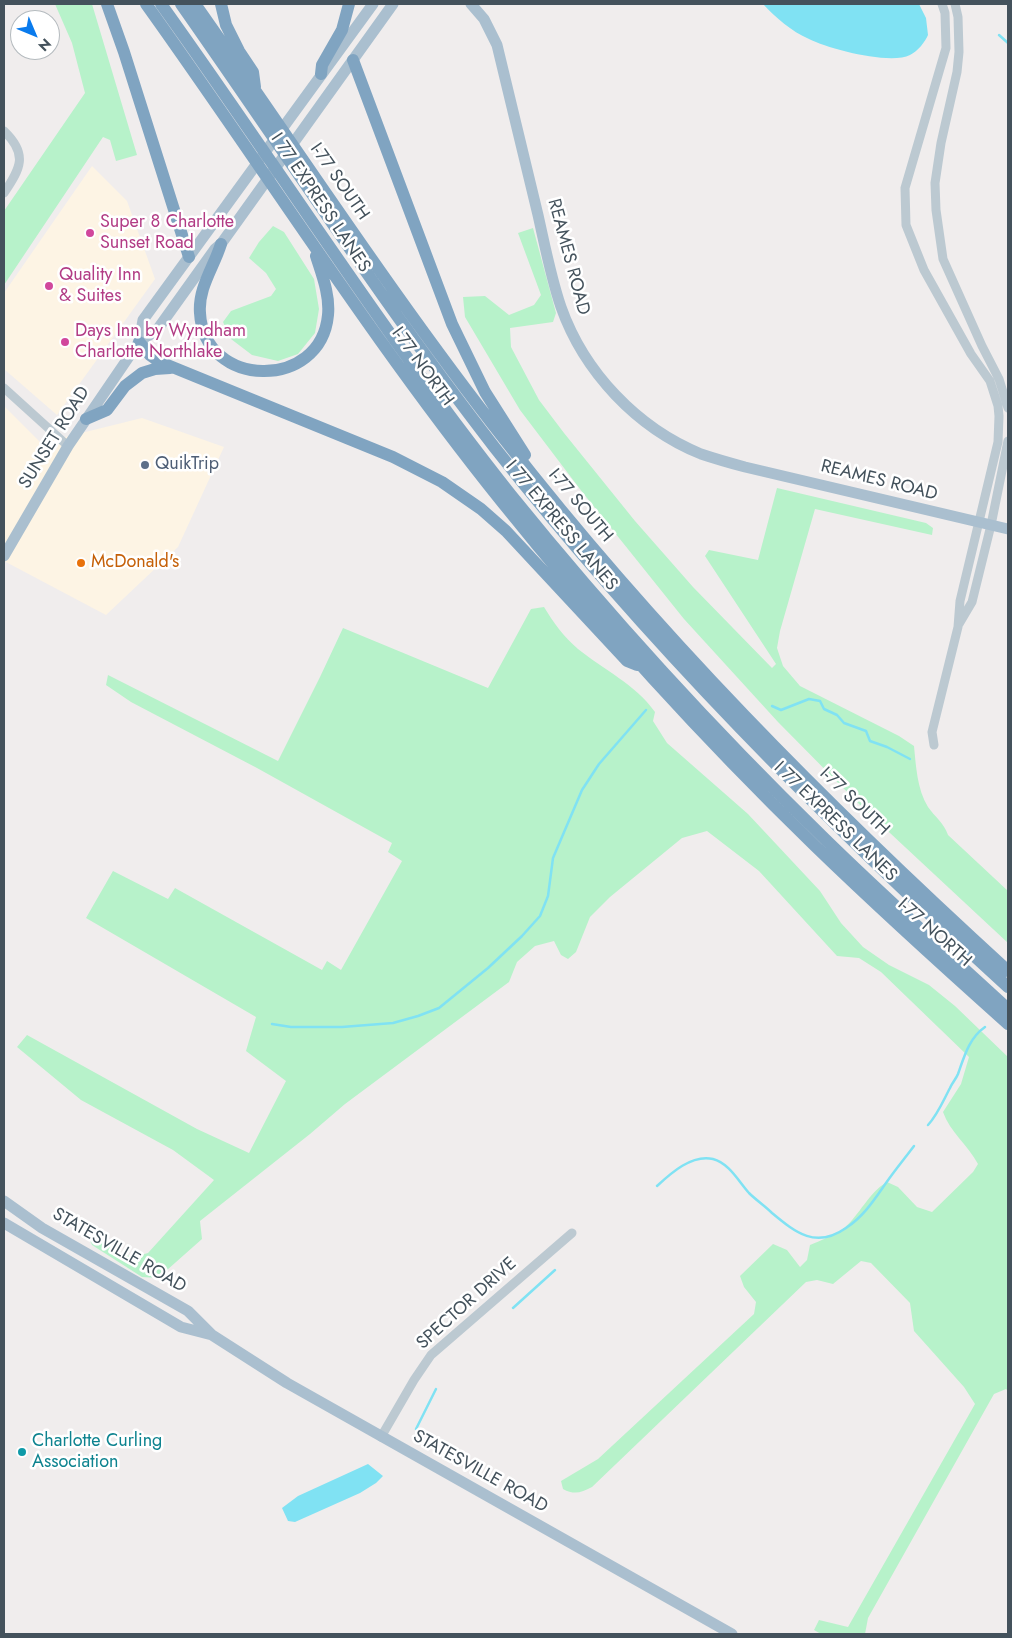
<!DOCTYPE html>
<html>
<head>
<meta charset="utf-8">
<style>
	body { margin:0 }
	#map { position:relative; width:1012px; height:1638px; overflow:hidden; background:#f0eded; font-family:Jost,sans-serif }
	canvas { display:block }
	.frame { position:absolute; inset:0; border:5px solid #44525c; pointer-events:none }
	.north { position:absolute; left:10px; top:10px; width:50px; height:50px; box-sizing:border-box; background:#fff; border:1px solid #b4babe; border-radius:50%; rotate:135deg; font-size:14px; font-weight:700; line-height:20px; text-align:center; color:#44525c }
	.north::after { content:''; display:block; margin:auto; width:18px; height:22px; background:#0a7bed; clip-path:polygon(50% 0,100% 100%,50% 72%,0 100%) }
</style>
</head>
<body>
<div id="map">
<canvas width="1012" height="1638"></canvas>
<div class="frame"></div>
<div class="north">N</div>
</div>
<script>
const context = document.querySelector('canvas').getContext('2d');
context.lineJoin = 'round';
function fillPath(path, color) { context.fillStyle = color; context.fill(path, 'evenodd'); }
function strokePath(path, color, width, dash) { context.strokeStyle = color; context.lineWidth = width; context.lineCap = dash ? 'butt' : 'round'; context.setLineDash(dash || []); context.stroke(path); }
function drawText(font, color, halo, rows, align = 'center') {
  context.font = font + ' Jost,sans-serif'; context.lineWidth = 5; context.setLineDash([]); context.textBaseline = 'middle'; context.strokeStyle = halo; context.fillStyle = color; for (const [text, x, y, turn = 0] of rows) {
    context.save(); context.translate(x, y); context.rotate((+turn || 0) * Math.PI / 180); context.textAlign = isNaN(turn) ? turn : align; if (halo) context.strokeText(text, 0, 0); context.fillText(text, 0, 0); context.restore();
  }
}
const commercial = new Path2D(`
	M92 166 127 201 155 279 57 415 4 369V293Z
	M4 406 41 443 142 418 224 447 178 547 106 615 4 561Z`);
const green = new Path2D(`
	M55 4H92L137 155 116 161 110 140 103 137 4 285V211L85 93 72 43Z
	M273 226 284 232 314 279 319 309 315 333 298 354 278 361 252 355 231 339 223 322 231 311 271 296 276 289 266 273 249 258 259 242Z
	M533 228 556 313 553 322 510 328 511 347 539 400 564 433 635 521 693 587 772 668 776 664 705 556 709 550 758 560 777 488 926 523 933 528 932 535 815 509 780 631 777 648 783 666 800 686 899 736 914 746C916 766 917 789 928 807 935 817 944 823 948 835L1008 891V943L861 806 778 722 684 619 583 493 520 410 465 317 463 297 485 296 509 315 534 305 541 295 518 233Z
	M544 607C553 622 564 637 578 649 604 670 635 684 655 712L653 721 667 743 748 814 820 891 841 923 863 947 889 965 929 985 955 1006 1008 1057V1391L1006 1389 994 1394 868 1618 865 1634H821L814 1630 819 1620 848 1627 975 1404 964 1387 914 1331 910 1303 871 1263 861 1261 833 1284 817 1280 806 1282 592 1487C581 1493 574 1495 563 1489L561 1481 598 1459 754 1314 756 1302 744 1287 740 1276 773 1244 787 1250 800 1267 807 1260 810 1245C821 1240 834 1236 843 1229 860 1215 868 1193 887 1182L898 1187 917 1207 932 1212 973 1172 978 1164C968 1145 950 1132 943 1112L961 1084 969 1057 881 972 859 958 837 956 759 871 707 831 682 838 610 897 590 917 576 952 568 959 561 955 554 941 535 946 517 962 509 982 345 1104 310 1134 200 1221 202 1239 158 1278 142 1277 92 1245 89 1238 94 1236 122 1254 133 1257 148 1253 214 1180 173 1150 81 1100 17 1047 27 1035 197 1129 249 1153 286 1081 246 1051 256 1017 86 918 113 871 168 899 175 888 322 970 327 961 341 970 402 861 388 852 392 843 257 768 131 702 106 685 108 675 278 761 320 677 343 628 488 688 531 609Z`);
const water = new Path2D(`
	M763 4H919L926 18 928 35C925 42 918 51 910 55 890 65 829 49 809 39 791 31 776 18 763 4Z
	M368 1464 383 1476 376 1483 360 1493 295 1522 288 1521 282 1508 298 1496Z`);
const stream = new Path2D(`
	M999 35 1008 43
	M772 706 781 710 809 699 820 701 824 709 837 715 844 723 866 731 870 741 887 747 910 759
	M272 1024 291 1027H342L393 1023 418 1016 439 1008 488 968 522 936 540 916 548 896 553 858 582 790 599 764 646 710
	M928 1125C938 1114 943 1101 950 1088 952 1083 956 1079 958 1074 964 1057 969 1038 985 1027
	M657 1186C671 1173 692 1154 713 1159 729 1163 739 1182 749 1193 756 1200 765 1206 772 1213 796 1233 816 1249 846 1228 864 1216 874 1200 886 1183 895 1170 905 1158 914 1146
	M513 1308 555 1270
	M416 1429 436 1389`);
const minor = new Path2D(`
	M955 4 958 17 959 52 957 72 941 143 935 183 936 210 943 259 982 346 999 379 1008 408
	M4 131C28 154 21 168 4 193
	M4 388 68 446
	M959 624 972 602 991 525 1008 441
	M934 745 932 732 958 627 960 601 998 442 999 416 998 406 990 381 971 354 924 270 906 225 905 188 946 48 945 13 942 4
	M381 1437 414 1380 431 1355 572 1233`);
const major = new Path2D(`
	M471 4 484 19 497 45C511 102 524 159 538 215 545 246 551 278 561 307 584 372 637 428 701 454 716 459 730 463 745 467L1008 529
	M139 342 143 320 373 4
	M4 556 68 446 139 342 157 330 215 249 221 244 393 4
	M4 1201 42 1228 188 1311 212 1335 287 1383 732 1634
	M4 1223 181 1327 212 1335`);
const highway = new Path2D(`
	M107 4 124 52 189 257
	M146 4C265 170 374 343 502 502 599 623 704 738 815 846 878 907 943 966 1008 1024
	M161 4C278 167 385 337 511 495 608 615 713 730 823 837 883 896 946 952 1008 1009
	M181 4C285 152 384 305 495 448 649 644 824 819 1008 987
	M195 4C298 150 395 300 505 440 655 633 827 806 1008 971
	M221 4 226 25 239 51 253 72 255 87
	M353 60 452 324 485 392 525 455
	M321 74 322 65 342 30 349 4
	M221 244C214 267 198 288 200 313 204 389 321 391 328 315 330 295 322 275 316 256
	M139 342 150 355 160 362 393 457 442 482 481 509 506 531 627 661 637 665
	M86 419 107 410 125 386 142 373 155 369 170 368`);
const markers = [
	[90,233,5,"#d1479c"],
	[49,286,5,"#d1479c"],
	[65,342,5,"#d1479c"],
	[145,465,5,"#5c6f8a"],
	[81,563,5,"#e8710a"],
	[22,1452,5,"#0f9aa8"]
];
const streetNames = [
	["I-77 SOUTH",339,182,55],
	["I 77 EXPRESS LANES",320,203,56],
	["REAMES ROAD",568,257,75],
	["I-77 NORTH",422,367,54],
	["SUNSET ROAD",55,438,-58],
	["REAMES ROAD",879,481,14],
	["I-77 SOUTH",580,506,50],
	["I 77 EXPRESS LANES",561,526,50],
	["I-77 SOUTH",854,802,44],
	["I 77 EXPRESS LANES",835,822,44],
	["I-77 NORTH",934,933,42],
	["STATESVILLE ROAD",119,1251,30],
	["SPECTOR DRIVE",467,1304,-42],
	["STATESVILLE ROAD",480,1472,29]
];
const hotelNames = [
	["Super 8 Charlotte",100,223],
	["Sunset Road",100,244],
	["Quality Inn",59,276],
	["& Suites",59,297],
	["Days Inn by Wyndham",75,332],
	["Charlotte Northlake",75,353]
];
const serviceNames = [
	["QuikTrip",155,465]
];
const foodNames = [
	["McDonald's",91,563]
];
const cultureNames = [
	["Charlotte Curling",32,1442],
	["Association",32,1463]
];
fillPath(commercial, '#fdf4e4');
fillPath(green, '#b7f2ca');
fillPath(water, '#80e2f3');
strokePath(stream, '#80e2f3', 2.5);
strokePath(minor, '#bcc9d1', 9);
strokePath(major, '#aabfcf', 11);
strokePath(highway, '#80a4c1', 12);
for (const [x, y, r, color] of markers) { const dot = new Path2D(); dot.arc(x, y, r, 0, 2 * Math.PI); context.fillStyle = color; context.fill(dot); strokePath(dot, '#fff', 2); }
drawText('18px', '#44525c', '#fff', streetNames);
drawText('18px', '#b23c85', '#fff', hotelNames, 'left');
drawText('18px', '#4e5e75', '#fff', serviceNames, 'left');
drawText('18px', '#c56008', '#fff', foodNames, 'left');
drawText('18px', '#0d838f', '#fff', cultureNames, 'left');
</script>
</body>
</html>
